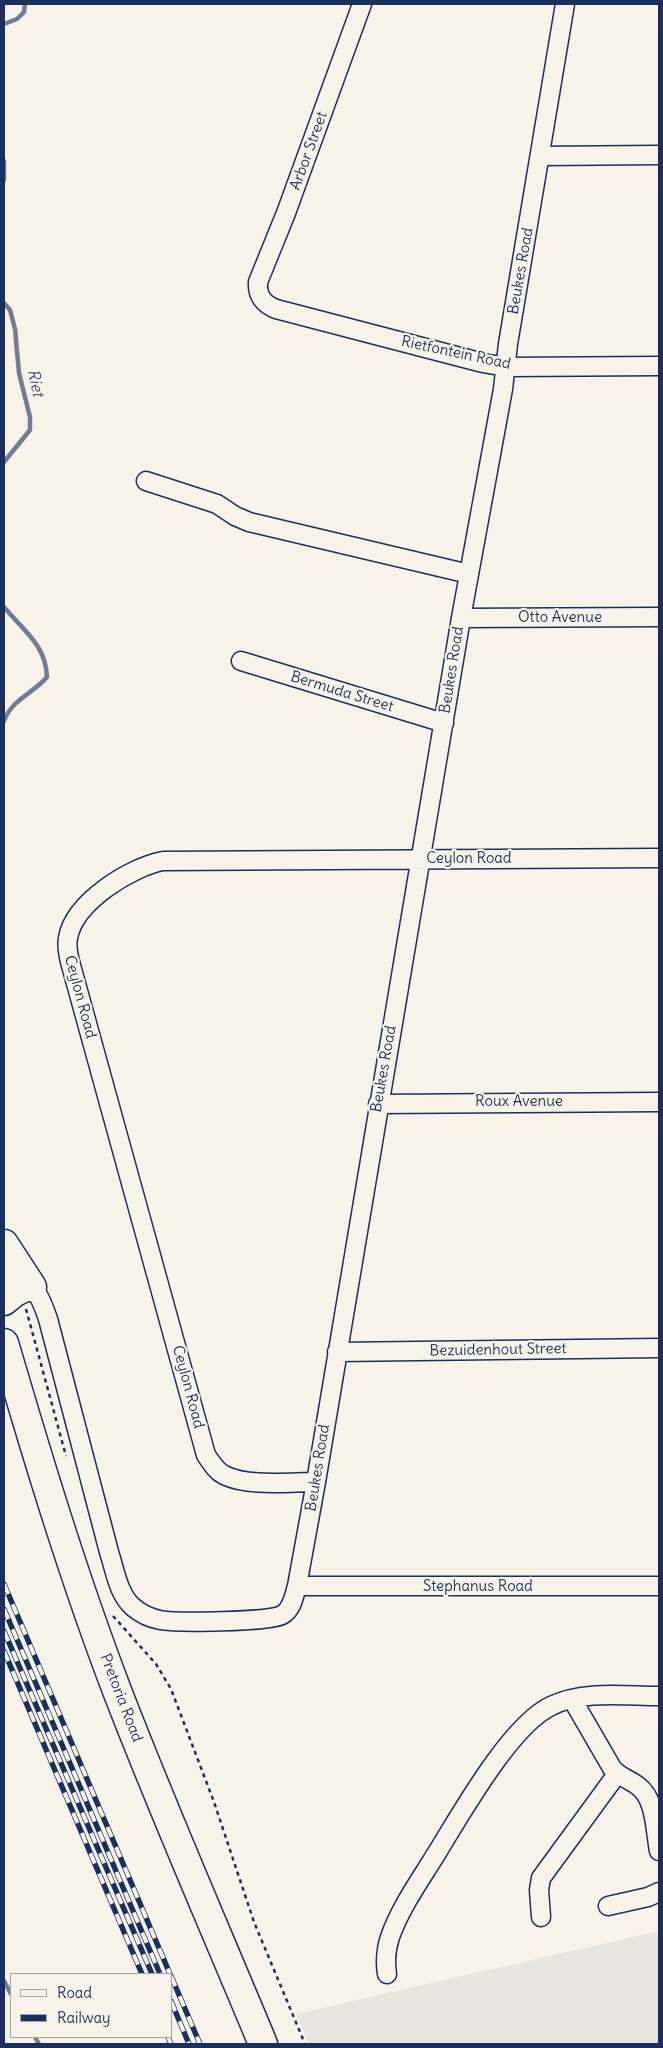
<!DOCTYPE html>
<html>
<head>
<meta charset="utf-8">
<style>
	body { margin:0 }
	#map { position:relative; width:663px; height:2048px; overflow:hidden; background:#f7f3e8; font-family:Delius,sans-serif }
	canvas { display:block }
	.frame { position:absolute; inset:0; border:5px solid #1b2f5e; pointer-events:none }
	.legend { position:absolute; left:10px; top:1973px; width:162px; height:65px; box-sizing:border-box; background:#f7f3e8; border:1px solid #9fa5b1; margin:0; padding:6px 9px; list-style:none; font-size:15px; color:#1b2f5e }
	.legend li { display:flex; align-items:center; gap:10px; height:25px }
	.legend b { width:25px; border:1px solid #9fa5b1 }
</style>
</head>
<body>
<div id="map">
<canvas width="663" height="2048"></canvas>
<div class="frame"></div>
<ul class="legend">
<li><b style="height:6px;background:#f7f3e8"></b>Road</li>
<li><b style="height:6px;background:#1b2f5e"></b>Railway</li>
</ul>
</div>
<script>
const context = document.querySelector('canvas').getContext('2d');
context.lineJoin = 'round';
function fillPath(path, color) { context.fillStyle = color; context.fill(path, 'evenodd'); }
function strokePath(path, color, width, dash) { context.strokeStyle = color; context.lineWidth = width; context.lineCap = dash ? 'butt' : 'round'; context.setLineDash(dash || []); context.stroke(path); }
function drawText(font, color, halo, rows, align = 'center') {
  context.font = font + ' Delius,sans-serif'; context.lineWidth = 4.5; context.setLineDash([]); context.textBaseline = 'middle'; context.strokeStyle = halo; context.fillStyle = color; for (const [text, x, y, turn = 0] of rows) {
    context.save(); context.translate(x, y); context.rotate((+turn || 0) * Math.PI / 180); context.textAlign = isNaN(turn) ? turn : align; if (halo) context.strokeText(text, 0, 0); context.fillText(text, 0, 0); context.restore();
  }
}
const built = new Path2D(`
	M659 1931V2044H309L296 2014Z`);
const stream = new Path2D(`
	M4 24 17 19 24 12 25 4
	M4 161V180
	M4 303 10 310 15 329 19 373 30 417V430L4 462
	M4 607C23 630 46 645 47 677 34 693 12 699 4 721
	M4 1981 11 1994
	M35 2037 39 2044`);
const path = new Path2D(`
	M26 1309 66 1456
	M113 1616 156 1664 171 1689 214 1802 254 1922 305 2044`);
const street = new Path2D(`
	M362 4 286 213 258 282C257 297 264 304 276 309L483 363 506 367 659 366
	M540 156 659 155
	M146 481 217 504 235 516 249 522 469 574
	M461 618 659 617
	M241 661 444 723
	M378 1104 659 1102
	M4 1276C33 1277 40 1295 48 1319L109 1552C115 1570 118 1594 133 1607 141 1614 150 1618 160 1620 177 1623 268 1622 282 1615 292 1610 294 1596 297 1586L316 1482 461 618 503 389 508 344 565 4
	M337 1352 659 1348
	M316 1482C289 1482 248 1487 224 1475 216 1471 211 1462 206 1455L72 969C69 959 66 948 68 938 74 902 131 867 163 861L659 858
	M297 1586H659
	M572 1699 612 1768C619 1777 629 1779 638 1786 656 1799 655 1831 659 1851
	M608 1906 648 1897 659 1892
	M541 1917 539 1890 541 1878 617 1774
	M387 1974C385 1961 386 1949 390 1937 401 1906 421 1879 438 1851 462 1812 511 1725 551 1706 583 1690 625 1696 659 1696`);
const primary = new Path2D(`
	M4 1244 32 1287
	M4 1301 15 1292 30 1285
	M4 1343C38 1459 73 1575 116 1688 162 1808 214 1926 263 2044`);
const rail = new Path2D(`
	M4 1584 170 1974
	M4 1609 160 1974
	M4 1631 152 1974
	M4 1651 142 1974
	M171 1976 200 2044
	M171 2001 189 2044
	M168 2037 171 2044`);
const streetNames = [
	["Arbor Street",309,151,-70],
	["Beukes Road",521,271,-80],
	["Rietfontein Road",456,353,12],
	["Otto Avenue",560,618],
	["Beukes Road",452,670,-81],
	["Bermuda Street",342,692,17],
	["Ceylon Road",469,859],
	["Ceylon Road",80,997,75],
	["Beukes Road",384,1069,-80],
	["Roux Avenue",519,1102],
	["Bezuidenhout Street",498,1350,-1],
	["Ceylon Road",188,1387,75],
	["Beukes Road",318,1468,-81],
	["Stephanus Road",478,1587],
	["Pretoria Road",121,1698,69]
];
const waterNames = [
	["Riet",35,383,77]
];
fillPath(built, '#e6e5de');
strokePath(stream, '#727c95', 4.5);
strokePath(street, '#1b2f5e', 21);
strokePath(primary, '#1b2f5e', 31);
strokePath(path, '#1b2f5e', 2.5, [4, 4]);
strokePath(street, '#f7f3e8', 18);
strokePath(primary, '#f7f3e8', 28);
strokePath(rail, '#1b2f5e', 5.5);
strokePath(rail, '#f7f3e8', 4, [11]);
drawText('15px', '#1b2f5e', '#f7f3e8', streetNames);
drawText('italic 16px', '#465679', '#f7f3e8', waterNames);
</script>
</body>
</html>
